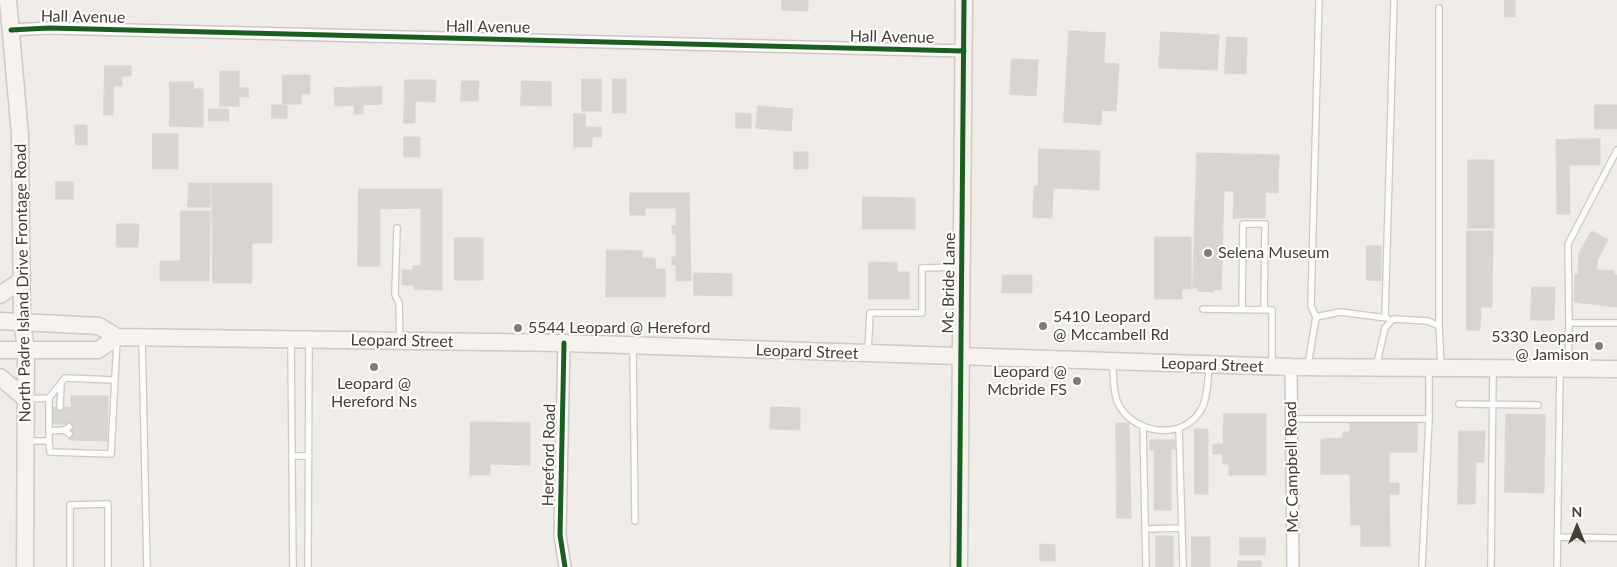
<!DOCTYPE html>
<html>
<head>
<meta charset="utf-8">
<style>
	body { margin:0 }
	#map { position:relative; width:1617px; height:567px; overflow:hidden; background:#f0ede8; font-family:Lato,sans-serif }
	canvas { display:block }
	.north { position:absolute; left:1552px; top:502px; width:50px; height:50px; -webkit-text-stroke:4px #fff; paint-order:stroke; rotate:0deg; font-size:14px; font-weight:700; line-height:20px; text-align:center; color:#463e34 }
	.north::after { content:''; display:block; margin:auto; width:18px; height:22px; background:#463e34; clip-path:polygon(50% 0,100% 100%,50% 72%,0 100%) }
</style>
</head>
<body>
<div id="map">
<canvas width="1617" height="567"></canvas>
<div class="north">N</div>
</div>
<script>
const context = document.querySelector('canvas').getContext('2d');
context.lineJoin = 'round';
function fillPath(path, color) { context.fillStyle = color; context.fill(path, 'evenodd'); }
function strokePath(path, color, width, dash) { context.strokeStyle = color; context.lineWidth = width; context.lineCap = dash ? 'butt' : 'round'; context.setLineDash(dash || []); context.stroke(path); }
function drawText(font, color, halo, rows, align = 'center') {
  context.font = font + ' Lato,sans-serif'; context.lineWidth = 4; context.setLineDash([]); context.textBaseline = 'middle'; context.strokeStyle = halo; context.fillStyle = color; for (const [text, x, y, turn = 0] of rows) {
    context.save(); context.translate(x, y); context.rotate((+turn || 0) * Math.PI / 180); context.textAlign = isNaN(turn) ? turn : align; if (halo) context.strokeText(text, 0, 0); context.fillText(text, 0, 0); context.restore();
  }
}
const building = new Path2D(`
	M782 0H808V11L782 10Z
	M1505 0H1515V17H1505Z
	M1069 31 1105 33 1104 63 1119 64 1116 111 1102 110 1101 125 1064 122Z
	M1161 32 1219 35 1217 70 1159 68Z
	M1227 37 1247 38 1246 74 1225 73Z
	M1012 59 1038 60 1036 96 1010 94Z
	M105 66H131V76H122V86H113V115H104Z
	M220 71H239V88H248L249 97H239V106H220Z
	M283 75H310V94H301V104H283Z
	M582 79H601V111H582Z
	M613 79H626V113H613Z
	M405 80H436L435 102 415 101V123H404Z
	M462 81H479L478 101H461Z
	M522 81 551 82V106L521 105Z
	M170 82H193V89H203V127L170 126Z
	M382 87V104L363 105V114H354V105L335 106 334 88Z
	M272 105H287V118H272Z
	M1595 105H1617V129H1595Z
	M758 106 793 109 791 131 756 128Z
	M209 109H228L229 121H209Z
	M736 113 751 114V128H736Z
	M574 114H585V127H601V137H592V147H574Z
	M75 125H87V145H76Z
	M153 134H178V169H153Z
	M404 137H420V157H404Z
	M1600 139V165H1569L1570 214H1557L1556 140Z
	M1039 149 1100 151 1099 190 1053 188 1052 218 1033 217 1034 186H1038Z
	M794 152H808V169H794Z
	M1197 153 1279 155 1278 193 1265 192V218H1233L1234 191H1224L1221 290 1214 289V292L1198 291V288H1193Z
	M1468 160H1494V228H1468Z
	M56 182H73V199H56Z
	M189 183H210V207H188Z
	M212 183H272V243H252V283H213Z
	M359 189H442V290L414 289V285H402V270H413V266H421V208L380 209V266H358Z
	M630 193H689L691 281H676V265H672V257H676V234H672V226H676V208H645V215H630Z
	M863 197 915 198V229H863Z
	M181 211H210L209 281H160V261H180Z
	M117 224H139L138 247H117Z
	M1467 231H1493L1492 307H1481L1480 330H1467Z
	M1592 231 1608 240 1597 261V270L1614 271V275H1617V307L1574 302 1575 274 1578 275 1579 253Z
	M1155 237H1191V289H1182V299H1155Z
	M455 238H483V280H455Z
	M1367 246H1381V281L1367 280Z
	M607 250 642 251V297H606Z
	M642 258H655L656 269H665V297H642Z
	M869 262 897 263V272H909V299H869Z
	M694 273 732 274V296L694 295Z
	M1003 275H1032V293H1002Z
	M1532 287H1555L1554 320H1531Z
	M71 396H108L107 441 69 440V424H53V407H71Z
	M771 407 800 408V430L770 429Z
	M1224 414H1266V475H1229V464H1223V454H1213V444H1223Z
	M1506 414 1545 415 1544 493 1505 492Z
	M1417 421V452H1389V483H1399V494H1389L1390 546H1361V525H1351L1350 474H1321V439L1343 438V432H1350V422Z
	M471 422 530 423V465L490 464V475H470Z
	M1116 423H1129L1131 518H1117Z
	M1195 429H1208V494H1195Z
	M1459 431H1485L1484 462H1476L1475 504H1458Z
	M1150 440H1175V449H1171V510H1154V450H1150Z
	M1156 536H1173V567H1156Z
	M1192 537H1210V567H1192Z
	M1240 538H1265V555H1240Z
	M1040 544 1055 545V561H1040Z
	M1238 561H1261V567H1238Z`);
const lane = new Path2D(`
	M1617 150 1568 244 1569 323H1617
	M397 228 395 295 399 303 400 340
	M1203 309 1272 310V365
	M1242 310 1243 224H1265L1264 310
	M1316 317 1311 306 1319 0
	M1385 317 1394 0
	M1439 326V8
	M142 338 147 567
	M291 342 293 567
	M633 348 635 521
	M868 352 870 313H922V268L961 267
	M1113 363C1113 375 1113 389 1117 401 1131 435 1186 443 1203 406 1208 394 1208 379 1209 365
	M1308 365 1316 317 1340 312 1387 318
	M1376 367 1385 328 1393 319 1428 321 1439 326 1441 366
	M1568 368 1569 323
	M49 398V441
	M27 399 49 398 65 378 115 380
	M1459 404 1538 405
	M60 407 61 384
	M1291 419H1429
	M1143 427 1146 567
	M1179 429 1183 567
	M64 430 69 434
	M49 431 64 430 69 427
	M28 441H49L50 452 111 454 117 340
	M292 456H309
	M1145 529 1182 528
	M1558 537 1617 538
	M1491 566 1493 370
	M70 567V505L108 504V567
	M308 567 309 342
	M1422 567 1429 419V369
	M1557 567 1560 371`);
const street = new Path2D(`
	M11 30 49 28 964 51
	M564 343 560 535 565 567
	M1291 367 1293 567`);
const secondary = new Path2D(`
	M8 0 20 135 22 321 26 350 25 567
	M0 295 22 280
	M0 321 99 326 117 337 564 343 1291 367 1617 369
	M0 350H98L117 337
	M0 377 26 399
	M959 567 964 0`);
const cycleway = new Path2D(`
	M11 30 49 28 964 51
	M564 343 560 535 565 567
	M959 567 964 0`);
const markers = [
	[1208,253,5,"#827b73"],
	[1043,326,5,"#827b73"],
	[518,328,5,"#827b73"],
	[1599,346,5,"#827b73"],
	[374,367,5,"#827b73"],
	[1077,381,5,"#827b73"]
];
const streetNames = [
	["Hall Avenue",83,17,1],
	["Hall Avenue",488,27,1],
	["Hall Avenue",892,37,1],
	["North Padre Island Drive Frontage Road",23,283,-91],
	["Mc Bride Lane",949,283,-89],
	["Leopard Street",402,341,1],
	["Leopard Street",807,352,2],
	["Leopard Street",1212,365,2],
	["Hereford Road",549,455,-89],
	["Mc Campbell Road",1292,467,-91]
];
const poiNames = [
	["Selena Museum",1218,253],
	["5410 Leopard",1053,317],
	["@ Mccambell Rd",1053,335],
	["5544 Leopard @ Hereford",528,328],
	["5330 Leopard",1589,337,"right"],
	["@ Jamison",1589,355,"right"],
	["Leopard @",1067,372,"right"],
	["Mcbride FS",1067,390,"right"],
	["Leopard @",374,384,"center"],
	["Hereford Ns",374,402,"center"]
];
fillPath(building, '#d8d4cf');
strokePath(building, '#d8d4ce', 1);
strokePath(lane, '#ccc9c4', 8);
strokePath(street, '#ccc9c4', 14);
strokePath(secondary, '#d0cabf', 19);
strokePath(lane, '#fdfcfc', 5.5);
strokePath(street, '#fdfcfc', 11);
strokePath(secondary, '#f6f3ee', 16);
strokePath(cycleway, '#1b5e20', 5);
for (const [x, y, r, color] of markers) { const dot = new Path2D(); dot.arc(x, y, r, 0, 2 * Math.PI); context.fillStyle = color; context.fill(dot); strokePath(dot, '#fff', 2); }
drawText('16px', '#463e34', '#fff', streetNames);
drawText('16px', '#463e34', '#fff', poiNames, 'left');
</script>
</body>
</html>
